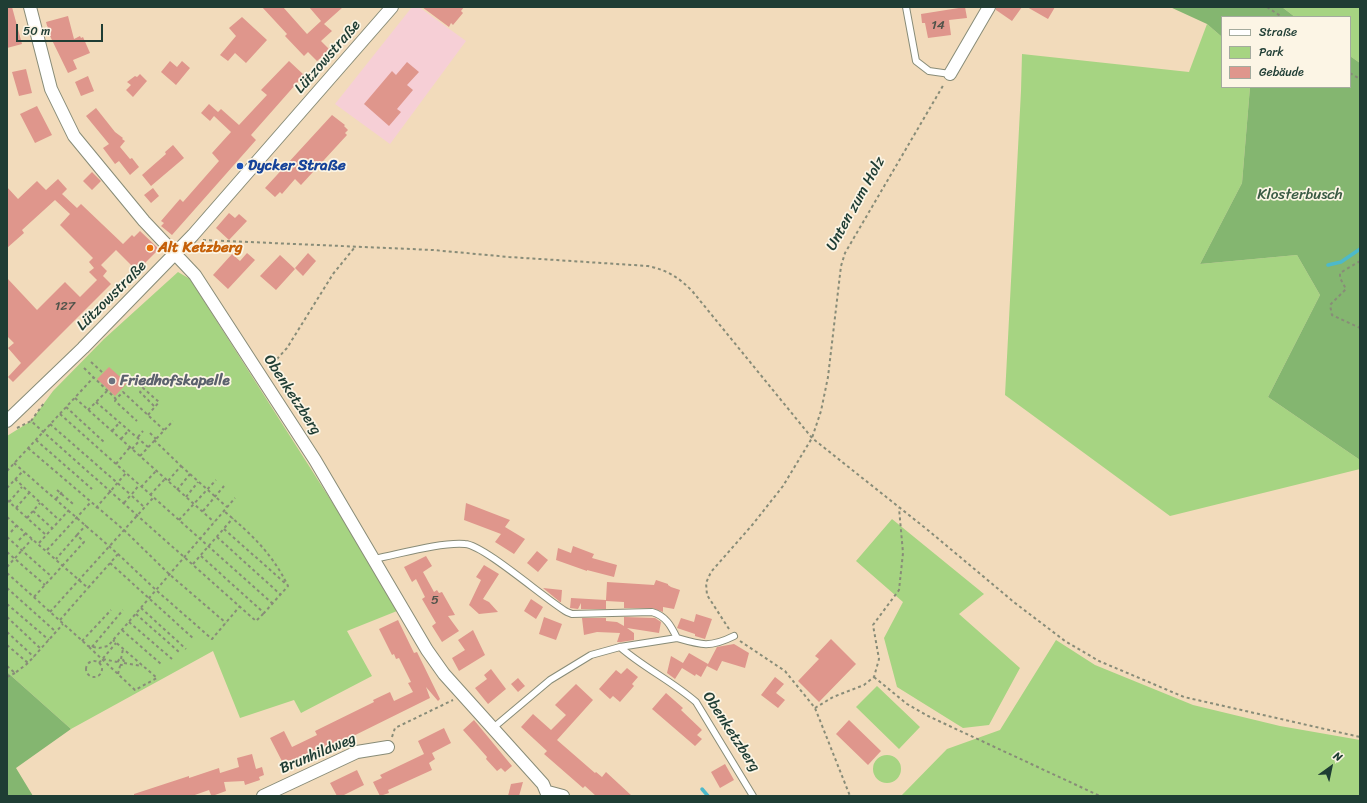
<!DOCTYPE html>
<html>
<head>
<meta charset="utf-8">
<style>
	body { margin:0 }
	#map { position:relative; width:1367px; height:803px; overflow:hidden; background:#f2dbbb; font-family:Sriracha,sans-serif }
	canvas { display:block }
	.frame { position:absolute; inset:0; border:8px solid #1f3d34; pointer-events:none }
	.legend { position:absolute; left:1221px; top:16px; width:130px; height:72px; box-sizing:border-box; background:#fcf5e5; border:1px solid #a4ab9e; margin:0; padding:5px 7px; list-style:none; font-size:12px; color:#1f3d34 }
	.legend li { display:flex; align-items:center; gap:8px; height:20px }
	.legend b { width:20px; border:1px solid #a4ab9e }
	.north { position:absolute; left:1311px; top:747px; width:40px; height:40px; -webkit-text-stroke:3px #fcf5e5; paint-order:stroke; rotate:33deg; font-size:11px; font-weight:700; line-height:16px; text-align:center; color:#1f3d34 }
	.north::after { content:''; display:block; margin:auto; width:14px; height:18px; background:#1f3d34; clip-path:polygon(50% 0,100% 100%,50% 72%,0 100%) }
	.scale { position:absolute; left:16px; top:24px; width:87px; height:18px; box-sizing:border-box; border:2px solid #1f3d34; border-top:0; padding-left:5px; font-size:12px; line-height:14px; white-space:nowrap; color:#1f3d34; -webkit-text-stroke:3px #fcf5e5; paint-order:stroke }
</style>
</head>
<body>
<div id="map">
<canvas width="1367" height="803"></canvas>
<div class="frame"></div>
<ul class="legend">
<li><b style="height:5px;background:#fff"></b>Straße</li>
<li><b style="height:11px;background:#a6d482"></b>Park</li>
<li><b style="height:11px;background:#df968c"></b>Gebäude</li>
</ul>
<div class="north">N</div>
<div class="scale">50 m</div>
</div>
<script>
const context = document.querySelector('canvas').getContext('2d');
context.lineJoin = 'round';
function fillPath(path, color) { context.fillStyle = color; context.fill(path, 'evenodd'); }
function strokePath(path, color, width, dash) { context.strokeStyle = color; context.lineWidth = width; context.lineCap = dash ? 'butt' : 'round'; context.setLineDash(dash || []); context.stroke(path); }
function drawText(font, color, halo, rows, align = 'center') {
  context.font = font + ' Sriracha,sans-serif'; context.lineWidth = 3.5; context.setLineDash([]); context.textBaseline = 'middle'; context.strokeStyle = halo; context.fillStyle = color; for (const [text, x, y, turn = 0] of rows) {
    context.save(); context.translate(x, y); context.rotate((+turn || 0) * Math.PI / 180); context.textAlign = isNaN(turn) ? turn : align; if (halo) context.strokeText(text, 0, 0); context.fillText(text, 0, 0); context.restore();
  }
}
const built = new Path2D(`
	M412 7H419L466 41 390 144 335 104Z`);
const green = new Path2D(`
	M1282 7H1360V63L1350 56V17H1295Z
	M1207 24 1222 37V87H1250L1242 183 1200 264 1297 255 1320 295 1268 397 1360 460V469L1170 516 1005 395 1021 91 1022 54 1189 72Z
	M178 272 190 279 367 557 397 611 347 631 372 676 301 713 294 700 240 718 213 651 71 729 7 672V436L31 421 53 391 104 339Z
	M892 519 984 594 959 614 1020 668 989 725 963 728 897 687 884 638 903 602 856 561Z
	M1056 640 1095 665 1193 705 1280 726 1360 740V796H901L947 749 1000 730Z
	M877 686 920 727 899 749 856 707Z
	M873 769a14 14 0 1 1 28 0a14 14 0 1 1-28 0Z`);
const forest = new Path2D(`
	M1170 7H1282L1295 17H1222V37L1207 24Z
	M1350 56 1360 63V460L1268 397 1320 295 1297 255 1200 264 1242 183 1250 87H1350Z
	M7 672 71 729 16 768 33 796H7Z`);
const stream = new Path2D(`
	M1328 265 1341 262 1360 249
	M702 789 708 796`);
const building = new Path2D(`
	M7 7H12L22 44 7 48Z
	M262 7H283L307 34 321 21 309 7H343L324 24 332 31 321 41 330 50 317 61 308 52 304 56 285 36 287 34Z
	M422 7H464L461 11 463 13 453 25 451 23 449 27Z
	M965 7 967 18 949 20 951 35 928 38 925 23H922L921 14Z
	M996 7H1022L1012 21 996 10Z
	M1027 7H1055L1048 19Z
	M68 16 74 39 80 36 81 38 83 37 90 53 73 60 77 69 68 73 50 36 46 22Z
	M242 17 267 40 246 63 235 53 228 61 220 55 236 36 229 28Z
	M170 61 177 67 182 61 190 68 176 85 161 72Z
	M289 61 304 75 251 135 256 140 172 235 161 226 164 223 161 221 180 199 183 202 219 161 212 153 231 132 214 116 210 121 201 113 209 104 218 112 221 109 239 125 267 95 261 90Z
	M407 62 419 72 407 85 413 90 397 109 401 112 389 126 364 104 392 71 396 75Z
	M26 69 32 93 19 96 12 72Z
	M140 74 147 81 133 97 126 90 131 85 127 82 135 76 137 77Z
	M88 76 94 91 81 96 75 82Z
	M37 106 52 135 35 143 20 114Z
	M96 108 115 132 123 138 122 139 125 141 120 147 130 159 132 158 139 167 130 175 119 161 115 164 103 148 109 144 86 116Z
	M332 115 345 125 344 126 348 130 345 133 347 135 301 185 295 179 282 194 280 192 275 197 265 188Z
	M173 145 184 158 151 186 142 175 166 154 165 152Z
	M92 172 101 181 92 190 83 181Z
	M58 179 67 189 62 194 77 208 81 204 123 244 132 235 134 237 140 231 159 249 137 271 116 250 101 265 107 271 103 276 111 284 13 382 8 377 21 363 8 348 14 343 7 336V278L37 310 65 282 80 297 97 280 89 272 94 268 89 262 93 258 60 225 70 214 55 200 22 230 24 233 7 248V187L18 199 37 181 46 190Z
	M153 188 159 196 151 203 144 195Z
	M229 213 235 218 239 214 247 221 229 240 216 228Z
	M247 253 255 260 228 289 213 275 232 254 240 261Z
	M308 253 316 261 303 276 295 268Z
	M280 255 295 269 276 290 260 276Z
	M109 367 127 383 115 396 97 379Z
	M466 503 510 520 505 527 525 539 514 554 495 542 501 534 464 520Z
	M573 546 594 554 592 558 617 565 614 577 587 570V571L556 560 558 548 571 553Z
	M537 551 548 560 538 572 527 563Z
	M426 556 432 566 423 572 434 592 437 590 439 593 442 592 455 615 448 616 459 631 442 642 432 626 436 623 422 599 425 597 416 579 412 582 404 567Z
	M484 565 499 574 483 599 489 602 498 612 479 614 469 605 481 580 476 577Z
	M656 580 668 584V585L671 587 680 590 674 609 663 607V612L652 608H624V602L606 601V609H581V603L578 609 570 608 571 598 606 600 607 582 654 585Z
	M543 588 562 590 561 602H560Z
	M531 599 543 607 536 619 524 611Z
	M696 614 712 619 705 639 695 636V634L677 628 681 618 694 622Z
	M544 617 562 624 556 640 539 634Z
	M624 617 655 618 661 622 659 633 627 628 634 633V640L621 642H617L620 633 597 632 584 635 582 618H606V621L617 622 624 626Z
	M398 620 414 653 417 652 440 699 438 701 426 687 430 698 329 748 328 746 285 767 270 738 284 731 292 747 317 735 315 731 374 702 373 700 390 692 394 701 413 692 408 683 411 682 399 658 396 659 394 654 392 655 379 629Z
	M473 630 485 655 459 671 452 658 465 650 458 640Z
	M831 639 856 664 819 702 798 681 819 659 815 656Z
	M734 644 749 653 745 668 722 661 717 671 707 666 717 647Z
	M689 653 708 664 701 677 696 674 695 676 682 668 675 679 667 673 671 656 683 663Z
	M627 668 638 677 632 684 634 686 620 702 613 696 610 699 599 689 616 670 621 674Z
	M491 669 506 689 488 704 475 688 487 679 484 675Z
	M775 677 784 684 776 693 785 700 778 708 761 695Z
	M518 678 525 686 518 692 511 684Z
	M576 684 593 700 557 740 595 773 596 772 602 777 606 772 632 796H596L585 786 583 788 544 754 547 751 521 727 533 714 551 730 566 715 555 705Z
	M666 693 683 708 681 710 702 730 697 735 702 739 695 746 652 709Z
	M474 720 512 766 505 772 501 768 497 771 486 759 487 757 463 730Z
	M849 720 881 751 868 765 836 734Z
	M444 728 451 743 432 753 435 759 429 763 432 770 388 790 389 793 380 796 373 782 382 778 380 775 424 754 418 741Z
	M252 754 256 769 262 767 264 775 259 777 260 780 245 785 244 781 224 782 226 791 215 795H211L209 790 192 796H134V794L189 776V778L219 768 220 773 239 767 237 758Z
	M725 764 734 780 720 788 711 772Z
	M357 770 364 785 342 796H337L330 783Z
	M523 782 519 796H508L511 784Z`);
const path = new Path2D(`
	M1267 7 1282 17
	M1350 73 1360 79
	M203 240 433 250 509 257 648 266C667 270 680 278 693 292L812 438 929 531 1015 603 1065 641 1099 661 1184 697 1360 737
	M1360 261 1340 273V278L1346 289 1330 305 1332 315 1360 328
	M91 362 103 373
	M266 364 277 359 287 348 333 274 355 247
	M84 368 116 399 123 392 164 430
	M75 398 214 522
	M116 399 115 401 137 421
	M96 402 148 447
	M66 407 104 442
	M88 410 107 391
	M60 414 272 603
	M148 415 159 402 143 388 140 392 155 407
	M31 421 44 403
	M50 424 130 494
	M17 428 31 421 256 621 264 613
	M112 431 120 422
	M150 433 156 439
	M138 437 143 431
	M121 439 129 430
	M36 440 92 489
	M154 440 181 466 168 481
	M28 448 124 530 169 574 226 623
	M132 449 140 440
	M140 456 173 421
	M14 463 118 554 156 590 212 639 240 606
	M116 464 130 447
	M181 466 227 507
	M7 471 93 378
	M15 479 59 520
	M141 487 156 471
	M7 488 23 471
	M57 490 73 504
	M177 490 190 474
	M132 494 139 485
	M150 495 165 479
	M132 496 144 507
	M186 497 198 482
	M56 499 63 491
	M7 500 46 535
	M9 502 22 487
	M124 503 130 496
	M16 508 29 493
	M96 508 126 473
	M33 511 52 528
	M203 511 224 486
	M7 517 88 588 118 554
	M27 518 40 503
	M179 520 216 480
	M224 529 286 584
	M11 532 17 525
	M77 535 86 525
	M7 537 52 577
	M217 537 281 595
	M19 540 26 533
	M39 543 69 510
	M47 550 90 503
	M7 552 45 585
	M201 556 264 613 288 586C272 553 251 534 224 511
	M110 563 194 639
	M193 564 233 518
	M7 567 32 539
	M7 573 88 646 99 648 108 646 235 498
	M7 588 56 632
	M34 597 84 542 77 535 56 559
	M7 604 49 640
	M141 608 186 649
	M50 612 153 498
	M136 614 179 652
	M7 617 41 649
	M60 620 88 588
	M129 622 172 659
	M729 629 707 595 706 583 711 572 753 524 783 486 812 438 821 411 828 377 841 266 845 253 944 84
	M122 630 161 664
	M7 632 34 657
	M82 641 111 610
	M740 641 785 671 815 708 850 796
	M7 645 28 663
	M89 647 135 690 157 678 113 640
	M92 647 123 610
	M118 662a3 3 0 1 1 6 0a3 3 0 1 1-6 0Z
	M103 659 117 662
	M121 659 123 649
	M86 669a8 8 0 1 1 16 0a8 8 0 1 1-16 0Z
	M99 663 116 643
	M124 663 142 666
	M7 666 15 673 28 663 63 624
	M118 674 120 666
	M7 677 15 673
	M874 677 907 704 928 716 1100 796
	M815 708 833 697 864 685 874 677 879 659 873 625 899 590 903 553 899 508
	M392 737 395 728 453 700`);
const service = new Path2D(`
	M906 7 916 61 929 71 950 74
	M374 559C400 554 440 542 465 544 484 545 546 600 567 612L572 614 652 612C666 616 671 626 677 638L620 647 591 655 550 680 493 728
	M677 638C701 645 710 648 734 636
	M620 647C644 668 672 681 696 702L753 796`);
const minor = new Path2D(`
	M30 7 51 89 74 136 144 221 195 275 315 460 427 650 444 674 543 784 548 796
	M950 74 989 7
	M7 421 83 348 193 235 392 7
	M548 792 563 796
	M263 796 357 752 388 747`);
const markers = [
	[240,166,4,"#1a4fb4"],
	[150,248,4,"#e8710a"],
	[112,381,4,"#6b7280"]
];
const numberNames = [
	["14",938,26],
	["127",65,307],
	["5",435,601]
];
const streetNames = [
	["Lützowstraße",328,57,-49],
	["Unten zum Holz",856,204,-61],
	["Lützowstraße",112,296,-45],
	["Obenketzberg",292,395,57],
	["Obenketzberg",731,732,57],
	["Brunhildweg",318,754,-23]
];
const transitNames = [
	["Dycker Straße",248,166]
];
const parkNames = [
	["Klosterbusch",1300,195]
];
const foodNames = [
	["Alt Ketzberg",158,248]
];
const worshipNames = [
	["Friedhofskapelle",120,381]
];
fillPath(built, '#f6cfd6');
fillPath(green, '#a6d482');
fillPath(forest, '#84b670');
strokePath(stream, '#4db9ca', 3.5);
fillPath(building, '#df968c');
strokePath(service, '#888c78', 8);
strokePath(minor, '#888c78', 14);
strokePath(path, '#888c78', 2, [3, 3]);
strokePath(service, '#fff', 6);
strokePath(minor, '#fff', 12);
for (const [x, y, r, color] of markers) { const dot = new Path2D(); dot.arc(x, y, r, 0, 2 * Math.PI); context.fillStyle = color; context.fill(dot); strokePath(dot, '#fcf5e5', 1.5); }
drawText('13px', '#4f534a', null, numberNames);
drawText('15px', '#1f3d34', '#fcf5e5', streetNames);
drawText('bold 15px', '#164399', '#fcf5e5', transitNames, 'left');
drawText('15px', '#3a5b44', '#fcf5e5', parkNames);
drawText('bold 15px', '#c56008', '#fcf5e5', foodNames, 'left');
drawText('bold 15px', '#5b616d', '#fcf5e5', worshipNames, 'left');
</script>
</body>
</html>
